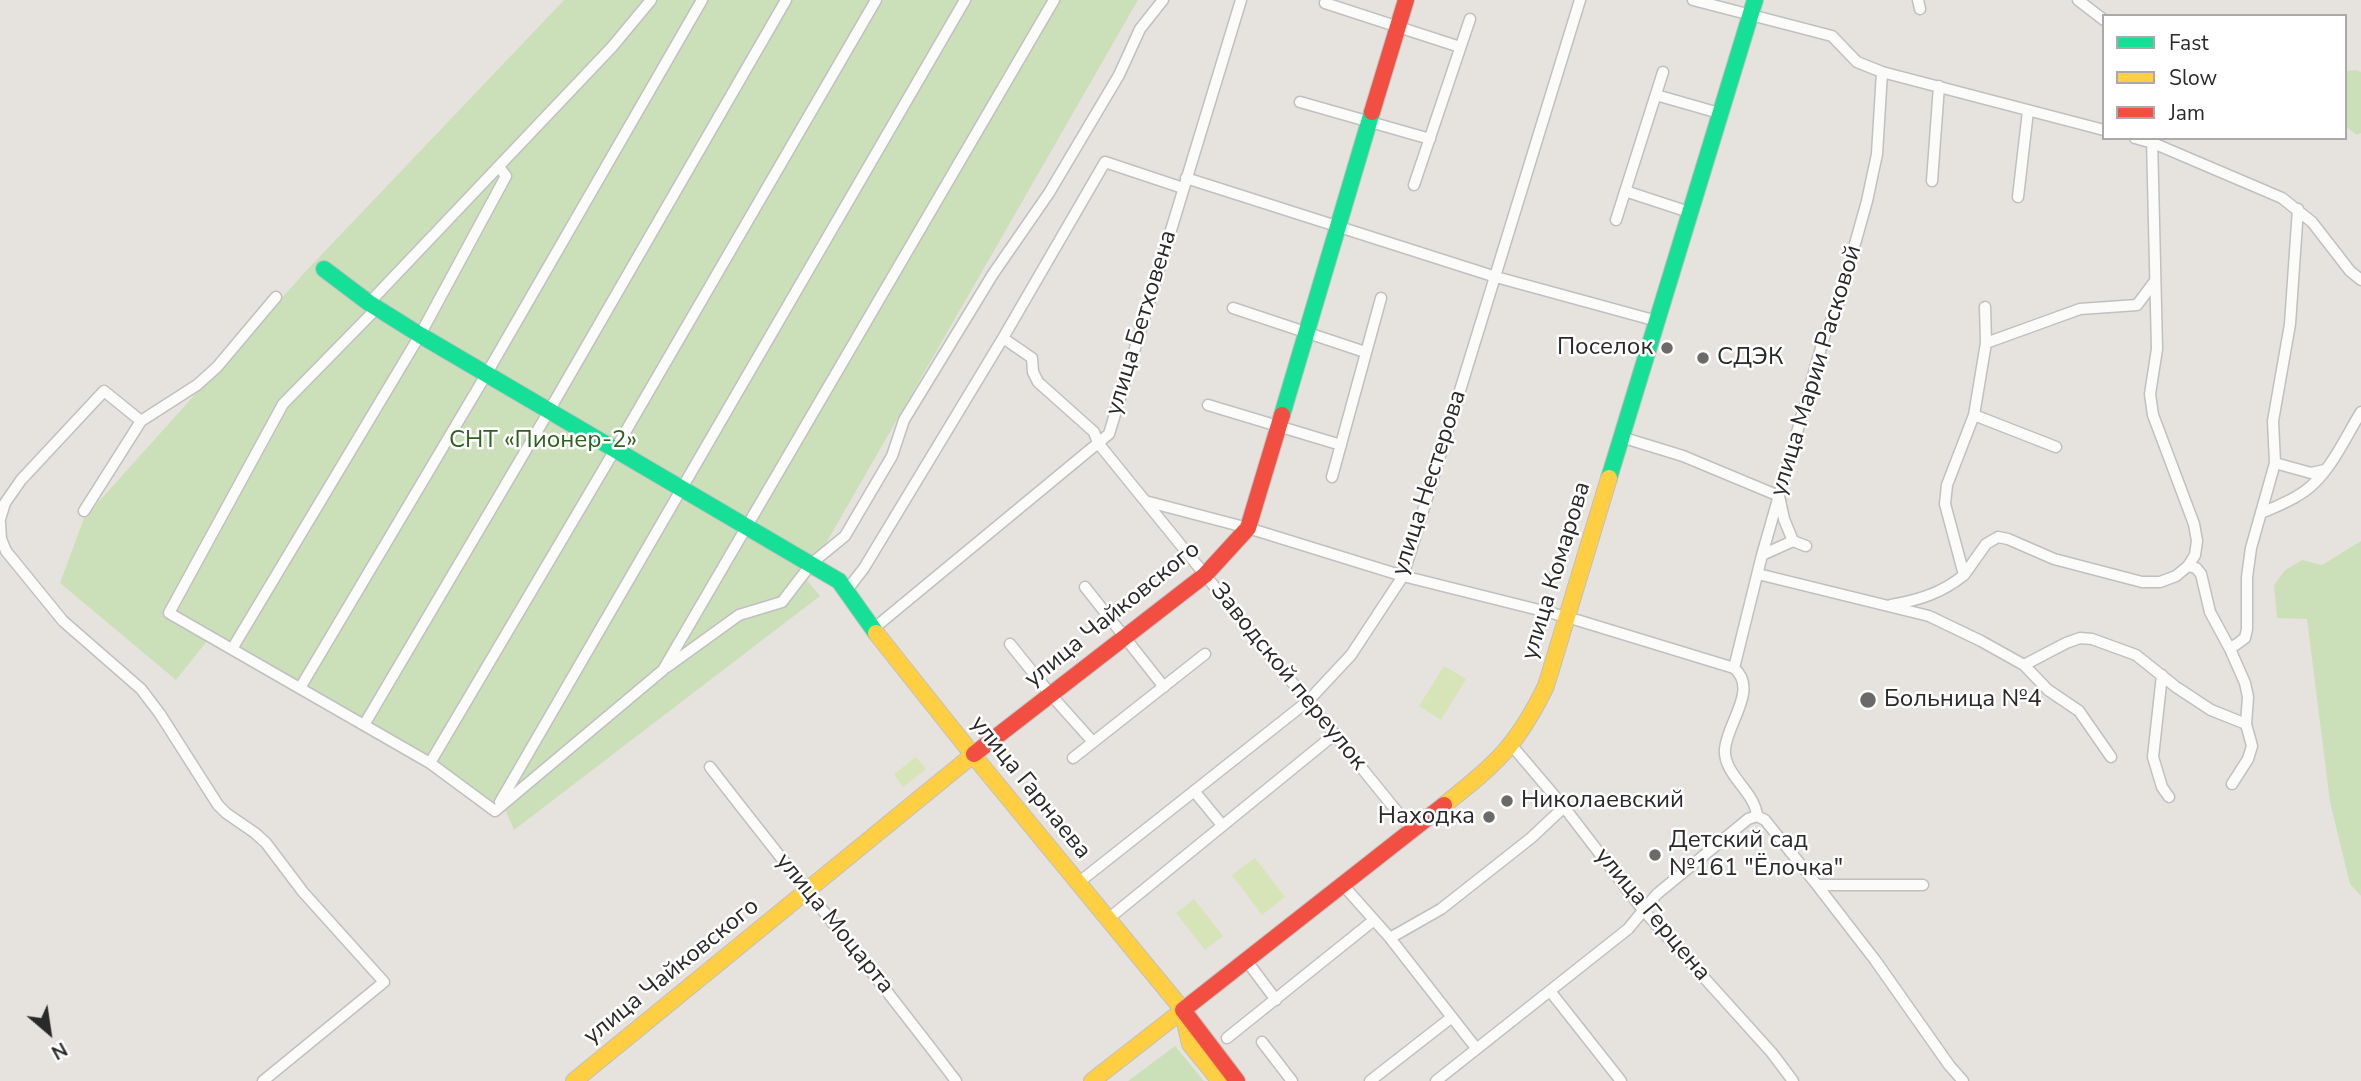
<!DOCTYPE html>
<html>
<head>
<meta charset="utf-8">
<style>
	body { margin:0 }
	#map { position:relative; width:2361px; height:1081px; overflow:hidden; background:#e6e3de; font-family:"Nunito Sans",sans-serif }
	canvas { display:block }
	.legend { position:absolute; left:2102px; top:14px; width:245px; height:126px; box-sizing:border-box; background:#fff; border:2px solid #a9a9a9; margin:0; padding:9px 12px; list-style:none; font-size:21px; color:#292929 }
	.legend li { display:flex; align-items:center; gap:14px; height:35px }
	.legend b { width:35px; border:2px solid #a9a9a9 }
	.north { position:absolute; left:14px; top:997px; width:70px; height:70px; -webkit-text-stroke:5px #fff; paint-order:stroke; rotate:151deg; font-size:19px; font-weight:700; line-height:28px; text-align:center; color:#292929 }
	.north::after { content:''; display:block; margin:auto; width:24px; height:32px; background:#292929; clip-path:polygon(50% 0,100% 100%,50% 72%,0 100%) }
</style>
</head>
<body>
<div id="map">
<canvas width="2361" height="1081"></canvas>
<ul class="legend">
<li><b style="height:9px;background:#16e098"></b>Fast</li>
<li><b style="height:9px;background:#ffcf43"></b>Slow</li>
<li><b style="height:9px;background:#f24e42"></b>Jam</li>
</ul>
<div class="north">N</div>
</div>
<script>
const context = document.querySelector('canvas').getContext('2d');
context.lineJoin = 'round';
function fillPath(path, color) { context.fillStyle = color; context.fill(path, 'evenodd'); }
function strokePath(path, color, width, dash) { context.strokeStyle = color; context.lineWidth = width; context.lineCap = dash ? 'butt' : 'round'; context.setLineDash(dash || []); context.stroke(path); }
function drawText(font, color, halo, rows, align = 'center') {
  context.font = font + ' "Nunito Sans",sans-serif'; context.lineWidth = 5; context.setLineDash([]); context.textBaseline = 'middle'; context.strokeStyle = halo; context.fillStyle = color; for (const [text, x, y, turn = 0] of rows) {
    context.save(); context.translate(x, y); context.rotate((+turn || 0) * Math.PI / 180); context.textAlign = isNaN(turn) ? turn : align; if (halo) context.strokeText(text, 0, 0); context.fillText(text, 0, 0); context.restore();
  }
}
const green = new Path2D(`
	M564 0H1138L821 552 801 573 820 596 514 830 504 807 488 804 208 640 176 680 60 583 84 518 306 271Z
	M2356 70 2361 72V133L2357 135 2345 126V71Z
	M2361 541V896L2350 884 2330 802 2307 619 2277 618 2274 585 2285 570 2302 560 2322 565Z
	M1175 1046 1204 1081H1128Z`);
const pitch = new Path2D(`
	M1444 666 1466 679 1441 720 1419 706Z
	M916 757 926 769 903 787 894 774Z
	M1255 858 1285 897 1262 915 1232 875Z
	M1194 899 1223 936 1205 950 1176 913Z`);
const street = new Path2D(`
	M1693 0 1832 36 1857 62 1882 72 2104 130
	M1918 0 1920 9
	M2078 0 2104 20
	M1325 3 1460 47
	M1656 95 1719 113
	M1300 102 1430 139
	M2135 138 2153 143 2282 198 2312 222 2350 271 2361 280
	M2152 138 2157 349 2150 394 2153 415 2194 524 2197 541 2195 555 2188 566 2176 576 2160 582H2142L2054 559 2008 539 1998 537 1986 544 1964 575 1945 504 1947 485 1974 415 1986 343 2080 309 2137 305 2155 281
	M1186 178 1496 277 1657 321
	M1932 181 1939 86
	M1414 185 1470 19
	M1625 191 1689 212
	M2018 197 2028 111
	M1616 220 1663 72
	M369 303 612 47 651 0
	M378 307 283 404 169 613 430 763 495 811
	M1985 307 1986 343
	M1233 308 1365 352
	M1003 338 1032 358 1033 372 1038 382 1094 432 1098 443 1412 830
	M1208 405 1341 445
	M1974 415 2056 447
	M1621 437 1683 456 1779 496 1784 519 1793 541 1806 546
	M2275 463 2311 473 2325 470
	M1332 477 1381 298
	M1145 501 1248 528 1403 576 1567 617 1734 668C1759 689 1727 723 1725 749 1723 775 1755 791 1757 816
	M84 511 141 421 197 385 217 367 276 297
	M2261 513C2276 507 2291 501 2305 491 2330 473 2345 438 2361 412
	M0 519 5 503 21 480 104 391 141 421
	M0 523 1 539 6 551 63 621 141 689 160 714 218 805 226 813 255 833 266 843 303 892 384 982 263 1081
	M1762 555 1793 541
	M2188 566 2196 568 2201 574 2210 612 2230 649 2245 683 2248 697 2246 724 2252 746 2248 759 2232 784
	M1758 574 1929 616 1981 641 2024 665 2066 643 2080 638 2092 639 2136 655 2176 687 2211 710 2246 724
	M1085 587 1164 687
	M847 590 864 568 1003 338 1105 162 1183 188
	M1891 605C1919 600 1942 593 1964 575
	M873 629 1109 434 1241 0
	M1010 644 1051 695 1093 742
	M232 649 420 335 506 176 499 167
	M2230 649 2245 638 2247 629V577L2251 548 2275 463 2273 421 2290 324 2298 209
	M2024 665 2048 690 2079 711 2111 757
	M667 667 739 615 782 602 812 563 845 536 892 456 904 420 993 274 1049 193 1119 75 1140 29 1163 0
	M1734 668 1762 555 1825 334 1837 308 1867 201 1877 154 1882 72
	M2162 675 2153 757 2162 787 2169 797
	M300 688 487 373 702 0
	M364 725 549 411 786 0
	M1513 747 1564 807 1643 910 1772 1053 1793 1081
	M1073 758 1205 654
	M430 763 616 448 876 0
	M710 767C791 872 876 975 956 1081
	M1194 791 1222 825
	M500 802 965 0
	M495 811 663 670 1054 0
	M1078 883 1308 701 1351 655 1403 576 1580 0
	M1343 885 1390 938 1476 1048
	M1817 885 1875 960 1949 1065 1963 1081
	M1108 919 1335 734
	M1390 938 1441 909 1531 838 1564 807
	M1246 960 1276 1000
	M1550 991 1621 1081
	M1227 1038 1374 920
	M1262 1042 1292 1081
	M1370 1081 1452 1017
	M1436 1081 1628 929 1657 894 1748 819 1757 816 1765 820 1817 885H1923`);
const fast = new Path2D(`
	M324 269 369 303 420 335 839 581 876 633
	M1282 415 1372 112
	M1609 478 1755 0`);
const slow = new Path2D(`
	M876 633 973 755 1183 1010 1092 1081
	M1444 805C1495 765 1517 746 1546 686L1609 478
	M1183 1013 1190 1044 1220 1081
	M574 1081 974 754`);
const jam = new Path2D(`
	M1372 112 1406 0
	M974 754 1205 575 1248 528 1282 415
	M1183 1010 1444 805
	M1183 1010 1237 1081`);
const markers = [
	[1667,348,7,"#6b6a68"],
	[1703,358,7,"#6b6a68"],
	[1868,700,9,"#6b6a68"],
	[1507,801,7,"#6b6a68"],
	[1489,817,7,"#6b6a68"],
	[1655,855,7,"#6b6a68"]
];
const streetNames = [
	["улица Бетховена",1142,323,-73],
	["улица Марии Расковой",1817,371,-73],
	["улица Нестерова",1430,483,-72],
	["улица Комарова",1557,571,-73],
	["улица Чайковского",1113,615,-39],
	["Заводской переулок",1288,677,51],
	["улица Гарнаева",1030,788,51],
	["улица Герцена",1652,915,50],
	["улица Моцарта",834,924,51],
	["улица Чайковского",672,972,-39]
];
const poiNames = [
	["Поселок",1653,348,"right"],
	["СДЭК",1717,358],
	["Больница №4",1884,700],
	["Николаевский",1521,801],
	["Находка",1475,817,"right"],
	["Детский сад",1669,841],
	["№161 \"Ёлочка\"",1669,869]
];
const parkNames = [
	["СНТ «Пионер-2»",543,441]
];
fillPath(green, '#cbe0b9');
fillPath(pitch, '#d6e4b7');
strokePath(street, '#c0c0c0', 13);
strokePath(fast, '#c0c0c0', 18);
strokePath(slow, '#c0c0c0', 18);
strokePath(jam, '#c0c0c0', 18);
strokePath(street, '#fbfbfa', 10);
strokePath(fast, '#16e098', 16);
strokePath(slow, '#ffcf43', 16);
strokePath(jam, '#f24e42', 16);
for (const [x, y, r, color] of markers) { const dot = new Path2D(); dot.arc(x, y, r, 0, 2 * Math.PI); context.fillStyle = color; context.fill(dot); strokePath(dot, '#fff', 2.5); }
drawText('24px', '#292929', '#fff', streetNames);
drawText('24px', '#292929', '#fff', poiNames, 'left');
drawText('24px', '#30601e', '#fff', parkNames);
</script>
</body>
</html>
